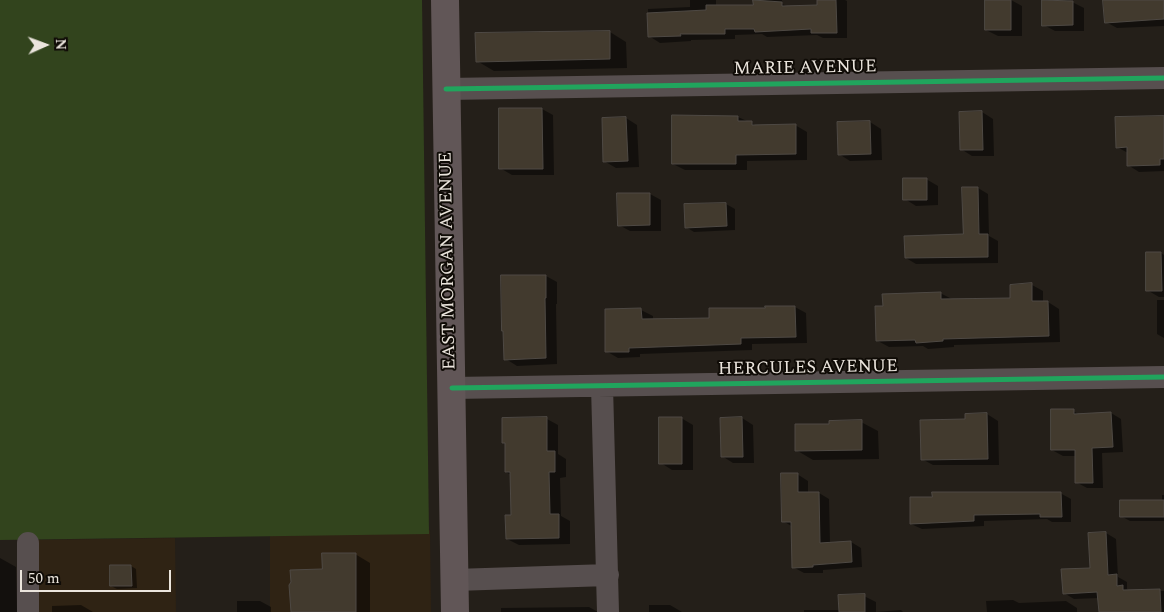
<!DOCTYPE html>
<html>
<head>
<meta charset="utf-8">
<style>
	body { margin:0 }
	#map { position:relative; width:1164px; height:612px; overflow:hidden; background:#241f19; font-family:Spectral,serif }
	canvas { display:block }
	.north { position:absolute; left:20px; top:20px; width:50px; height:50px; -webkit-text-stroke:4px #0f0b06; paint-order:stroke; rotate:88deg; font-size:14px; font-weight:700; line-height:20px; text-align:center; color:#ebe5dd }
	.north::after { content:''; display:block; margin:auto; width:18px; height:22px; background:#ebe5dd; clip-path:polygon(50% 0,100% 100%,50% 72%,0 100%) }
	.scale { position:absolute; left:20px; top:570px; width:151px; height:22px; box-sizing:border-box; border:2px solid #ebe5dd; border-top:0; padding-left:6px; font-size:15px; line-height:18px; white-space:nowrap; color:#ebe5dd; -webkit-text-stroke:4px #0f0b06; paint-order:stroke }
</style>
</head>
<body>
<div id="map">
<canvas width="1164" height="612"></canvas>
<div class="north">N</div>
<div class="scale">50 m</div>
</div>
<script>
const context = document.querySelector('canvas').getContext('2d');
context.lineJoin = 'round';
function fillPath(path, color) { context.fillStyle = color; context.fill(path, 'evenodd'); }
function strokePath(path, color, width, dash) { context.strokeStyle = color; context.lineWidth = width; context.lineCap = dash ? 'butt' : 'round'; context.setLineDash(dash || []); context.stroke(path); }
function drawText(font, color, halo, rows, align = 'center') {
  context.font = font + ' Spectral,serif'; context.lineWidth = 4; context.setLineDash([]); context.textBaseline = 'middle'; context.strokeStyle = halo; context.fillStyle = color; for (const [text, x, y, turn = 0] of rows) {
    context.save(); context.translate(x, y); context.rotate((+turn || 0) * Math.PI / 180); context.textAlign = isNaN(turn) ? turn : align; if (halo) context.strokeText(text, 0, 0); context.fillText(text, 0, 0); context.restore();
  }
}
const built = new Path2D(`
	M430 530 431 612H270V533Z
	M175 538 176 612H26L25 540Z`);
const green = new Path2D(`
	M0 0H422L429 534 0 540Z`);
const shadow = new Path2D(`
	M690 0H716V6H754V0H782V4L789 7 819 6V0H845L847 1V38H823L817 35 767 37 762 34 735 35V39L691 40V41L660 43 649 36 648 9 690 7Z
	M986 0H1011L1022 6V36H998L986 30Z
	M1043 0H1068L1084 8V31H1055L1044 25Z
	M1105 0H1164V26L1117 28 1106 22Z
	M610 32 626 42 627 68 494 71 477 61Z
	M542 109 553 115 554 175H512L500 168Z
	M982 112 993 119 994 156H972L961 149Z
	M738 117 758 126 795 125 807 132V160L747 161V170H685L673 164Z
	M1164 117V171L1139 172 1128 165V153L1117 147Z
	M626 118 637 125 639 167 616 168 604 161 603 119Z
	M870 122 881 129 882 160 850 161 839 154Z
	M926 179 938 186V205L916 206 905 199Z
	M978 188 988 194 989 236 998 241V263L916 264 906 258 964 236Z
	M650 194 661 200V231H630L619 225Z
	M726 204 735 209V230L694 232 686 227 685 206Z
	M1161 253 1164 255V297H1159L1147 290Z
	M546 276 557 282V304H556L557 364 517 366 506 359Z
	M1032 285 1043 291V302H1048L1059 309 1060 342 954 345V347L928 349 923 346 889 347 878 341 884 307 940 293 952 299 1012 300Z
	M1157 300H1164V338L1157 334Z
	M795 307 806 313 807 343 752 344V350L640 354V357L618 358 606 351V310H641L653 316V320L710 319Z
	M1073 411 1080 415 1111 413 1121 419 1123 452 1102 453 1103 488H1087L1076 482V456H1063L1052 450Z
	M987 414 998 421 999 465H933L922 459 967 420Z
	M681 418 693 425V470H672L661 463Z
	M742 418 753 425 754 463H733L722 456 721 419Z
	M547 419 558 425V454L566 459V477L560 478 561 516 570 521V544L519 545 507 539 512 516 511 475 506 472V444L503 442Z
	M861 422 878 431 879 459 813 460 796 450 830 425Z
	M797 474 808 481V493H819L829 499 830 543 851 542 861 548 862 567 823 570V573H804L793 567V527L783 521Z
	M1060 493 1071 499V522H1052L1047 519 984 521V526L922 529 911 524Z
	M1162 495H1164V521H1130L1121 516 1162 501Z
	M1106 533 1116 539 1118 577 1127 582V589L1130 591H1164V612H1100L1099 598 1074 599 1064 593 1092 569Z
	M355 554 370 563V612H291L324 570Z
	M0 558 16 567 17 612H0Z
	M131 566 136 569 137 588 117 589 111 586V567Z
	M864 596 876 602V612L901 610 903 612H804V610H840Z
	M1013 600 1019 603 1066 601 1077 608V612H987L986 601Z
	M237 601H260L271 607V612H237Z
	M81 605 93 612H52V606Z
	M649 605H670L682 612H649Z
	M589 607 598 612H501V608Z`);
const building = new Path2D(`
	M753 0 782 2V6L817 5V0H836L837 33H811V29L755 32 754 29H725V34H680L681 36 648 37 647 13 706 10V5H753Z
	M985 0H1011V30H985Z
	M1042 0 1073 1V25L1042 26Z
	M1103 0H1164V19L1105 23Z
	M610 31V59L476 62 475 33Z
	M499 108H542L543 169H499Z
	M982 111 983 150H960L959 112Z
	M672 115 738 116V121H752V125L796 124V154L736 155V164H672Z
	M1164 116V159H1160V165L1127 166V147L1116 148 1115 117Z
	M626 117 628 161 603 162 602 118Z
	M870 121 871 154 838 155 837 122Z
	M903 178H927V200H903Z
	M962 187H978L979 234H988V257L905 258 904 236 963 234Z
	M617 193H650V225L618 226Z
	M726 203 727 226 685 228 684 204Z
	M1146 252H1161L1162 291H1146Z
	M501 275H546V298H545L546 358 504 360 503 331H502Z
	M1032 283V301H1048L1049 336 943 339V341L916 343 915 340 876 341 875 306H883L882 294 941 292V299L1010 298V285Z
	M765 306H795L796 337 741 338V344L629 348V352H605V309L641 308 642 319 709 318V308H765Z
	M1051 409H1074V414L1111 412 1113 447 1092 448 1093 483H1075V450H1051Z
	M987 413 988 459 921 460 920 420 965 419V414Z
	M547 417V451H555V472H549L550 514H559V538L506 539 505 515H511L510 472H505V443H502V418Z
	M659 417H682V464H659Z
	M742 417 743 457H721L720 418Z
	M862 420V450L795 451V424H829V421Z
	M781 473H798V492H819L820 543 851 541 852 562 813 565V567L792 568 791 522H782Z
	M932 492H1061L1062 517H1040V514L974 515V521L910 524V497H932Z
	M1120 500H1164V517H1120Z
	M1106 532 1108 575 1117 574V586L1123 585V590L1160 589 1161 612H1099L1097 592 1063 594 1061 569 1090 568 1088 533Z
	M322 553H356V612H291L289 585 291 582 290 570 322 569Z
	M110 565H131L132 586H110Z
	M865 594V612H839L838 595Z`);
const minor = new Path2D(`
	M446 89 1164 78
	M602 386 608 612
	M452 388 1164 377
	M455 580 608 575
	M28 612V543`);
const major = new Path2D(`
	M445 0 455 612`);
const cycleway = new Path2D(`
	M446 89 1164 78
	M452 388 1164 377`);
const streetNames = [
	["MARIE AVENUE",805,69,-1],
	["EAST MORGAN AVENUE",449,261,-91],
	["HERCULES AVENUE",808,369,-1]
];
fillPath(built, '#2f2314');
fillPath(green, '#32441d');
fillPath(shadow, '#0007');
fillPath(building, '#423a2e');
strokePath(building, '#4e4944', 1);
strokePath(minor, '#574f4f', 22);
strokePath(major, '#615657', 28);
strokePath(cycleway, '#20a55d', 5);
drawText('18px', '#ebe5dd', '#0f0b06', streetNames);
</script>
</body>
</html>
